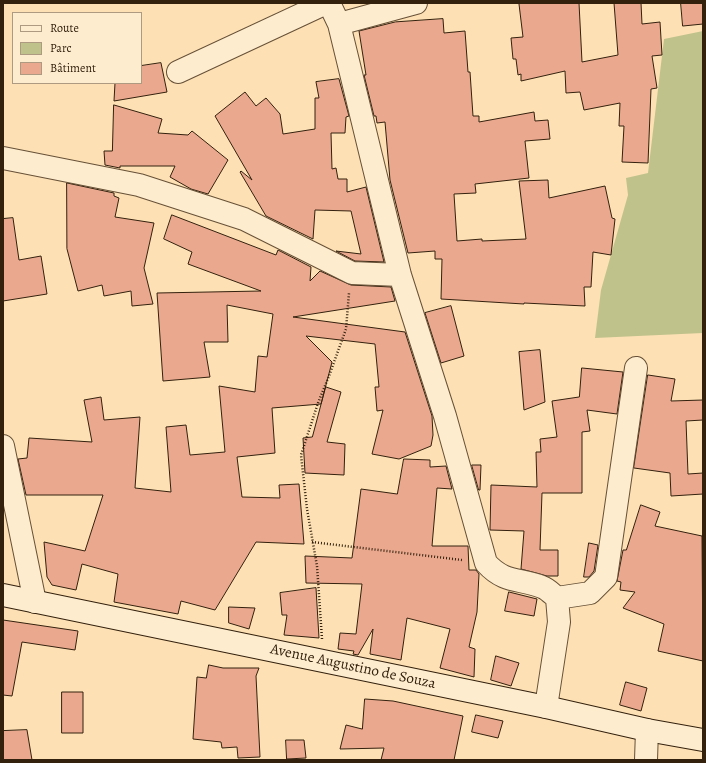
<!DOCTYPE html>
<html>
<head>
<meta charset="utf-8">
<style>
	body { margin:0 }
	#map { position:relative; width:706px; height:763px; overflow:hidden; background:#fde1b4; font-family:Alegreya,serif }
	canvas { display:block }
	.frame { position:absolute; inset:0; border:4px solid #33200d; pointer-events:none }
	.legend { position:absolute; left:12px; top:12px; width:130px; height:72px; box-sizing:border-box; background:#feecce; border:1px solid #ad9a81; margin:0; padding:5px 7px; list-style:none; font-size:12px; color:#33200d }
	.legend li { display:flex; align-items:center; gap:8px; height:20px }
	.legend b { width:20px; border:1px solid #ad9a81 }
</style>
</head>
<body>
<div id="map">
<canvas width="706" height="763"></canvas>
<div class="frame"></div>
<ul class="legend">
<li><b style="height:5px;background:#feecce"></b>Route</li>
<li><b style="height:11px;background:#c0c28c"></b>Parc</li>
<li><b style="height:11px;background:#eaa98f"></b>Bâtiment</li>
</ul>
</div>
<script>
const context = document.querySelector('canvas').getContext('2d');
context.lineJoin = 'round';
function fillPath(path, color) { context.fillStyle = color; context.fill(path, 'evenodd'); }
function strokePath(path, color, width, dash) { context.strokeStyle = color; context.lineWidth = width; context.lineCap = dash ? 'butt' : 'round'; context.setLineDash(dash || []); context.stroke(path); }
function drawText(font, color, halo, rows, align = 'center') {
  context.font = font + ' Alegreya,serif'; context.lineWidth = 3; context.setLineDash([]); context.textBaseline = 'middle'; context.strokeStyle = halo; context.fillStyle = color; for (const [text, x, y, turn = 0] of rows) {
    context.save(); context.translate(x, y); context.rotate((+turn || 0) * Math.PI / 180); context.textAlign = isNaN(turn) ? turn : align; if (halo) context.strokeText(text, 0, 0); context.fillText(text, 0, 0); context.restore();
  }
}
const green = new Path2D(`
	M703 31V333L595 338 601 290 628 195 626 178 648 173 664 39Z`);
const building = new Path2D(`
	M529 3H579L582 62 618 55 614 3H641L642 24 660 22 662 55 652 56 657 88 651 89 648 163 622 162 624 126H619L620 103 584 110 580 92 566 93 565 71 521 81V74L518 75 516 59H513L511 38 523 37 519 4Z
	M681 3H703V24L683 26Z
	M443 19 444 33 465 31 468 72H470L473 116H479V122L534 112 535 121 548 120 550 139 525 141 529 178 475 184 476 193 454 194 457 241 482 239V241L526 239 519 181 548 180 549 198 605 186 612 218 615 219 611 255 593 252 591 287H584L585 306 524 303V304L441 299 442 259H435V251L408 253 390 180 385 122 377 123 376 116H374L364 75H366L359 31 395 22Z
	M161 63 167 92 114 101 115 83H141V66Z
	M339 79 349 116 346 117 345 133H331L332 169 336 168 338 179H347V192L366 187 384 262 355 261 336 251 361 254 351 211 315 210 313 239 266 216 240 172 241 171 252 180 215 116 245 92 256 106 266 98 280 114 283 134 315 129V98H319L316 82Z
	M114 105 162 119 158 133 188 135 192 131 228 160 208 194 191 189 170 177 175 166H120V168L105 165 104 151H112Z
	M67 183 114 193V196L119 198 115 217 154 223 144 268 153 304 132 306 131 291 104 296 102 285 78 291 67 249Z
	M172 215 276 255 278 250 311 267 310 281 320 271 351 285 391 287 395 301 293 317 405 332 432 416 433 435 431 446 399 459 372 454 383 410 377 411 375 387H379L375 344 306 336 332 362 321 404 272 408 275 453 237 457 242 497 280 498 279 485 299 484 304 544 256 542 215 610 181 601 178 614 114 602 118 574 82 564 76 590 52 585 47 577 44 542 85 551 103 495H26L18 459 27 458 29 438 92 442 84 400 101 397 104 420 140 417 135 488 171 492 166 427 186 425 190 455 225 452 219 386 255 392 258 356 267 357 273 314 227 305 228 342H204L210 377 163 381 157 293 261 291 188 264 192 252 164 239Z
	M13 218 19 260 41 256 47 294 3 301V219Z
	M451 306 464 356 441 363 425 313Z
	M540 350 545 402 524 410 519 352Z
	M582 368 623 372 617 414 587 410 590 431 582 432V493H542L540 550H558V576H547L521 569 524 531 490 530 491 485 537 487 536 452H541L540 439 557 437 552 401 579 397Z
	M648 375 675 379 671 401 703 400V420L686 421 688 474 703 473V494L671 496 670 473 634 468Z
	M326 387 341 392 327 442 345 444 344 475 305 473 303 438 312 437Z
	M404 459 430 460V467L446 466 452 489 437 488 432 546H468L469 570H476L479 574 477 612 469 647 475 649 474 677 440 668 450 629 407 618 401 660 370 654 373 629 358 655 353 654 354 651 338 649 340 633 356 634 362 584 306 583 305 556 352 558 361 489 397 494Z
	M472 465H481L480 490H479Z
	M641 505 660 512 655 526 702 536 703 661 658 651 664 624 623 608 635 592 620 590 621 582 617 581 623 550H626Z
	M589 543 598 545 594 571 589 577H584Z
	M316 588 319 638 284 635 287 615H282L280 593Z
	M509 592 537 599 534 616 505 611Z
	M229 607 255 608 249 629 229 623Z
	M3 620 78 631 75 650 22 642 12 696 3 695Z
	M496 656 519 663 511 686 491 680Z
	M209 665 223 668H259L256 676 260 757 238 758 237 747 222 748 221 742 193 739 197 677 206 678Z
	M626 682 647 688 641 711 620 705Z
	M62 692H83V733H62Z
	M365 699 393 701 463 716 454 760H381L384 748 340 749 346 725 362 729Z
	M476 715 503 721 498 738 472 732Z
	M27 730 32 760H3V731Z
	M286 740H304L306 758 287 759Z`);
const path = new Path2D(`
	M312 542 462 560
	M322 639 317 566 307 509 301 455 318 403 329 376 346 329 349 293`);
const street = new Path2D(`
	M329 3 339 24 400 275 445 416 486 563C505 584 520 578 542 587 548 589 553 595 557 598L559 622 546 707
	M339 24 416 3
	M178 72 326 3
	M3 158 139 185 244 219 352 273 400 275
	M3 446 35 602
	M557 598 590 593 606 577 636 368
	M646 760 647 730`);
const secondary = new Path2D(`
	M3 595 546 707 647 730 703 740`);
const streetNames = [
	["Avenue Augustino de Souza",353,667,12]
];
fillPath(green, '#c0c28c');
fillPath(building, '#eaa98f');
strokePath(building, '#33200d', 1);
strokePath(street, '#665037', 24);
strokePath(secondary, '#33200d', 24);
strokePath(path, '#33200d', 2.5, [1, 2]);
strokePath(street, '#feecce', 22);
strokePath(secondary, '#feecce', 22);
drawText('15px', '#33200d', '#feecce', streetNames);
</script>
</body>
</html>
